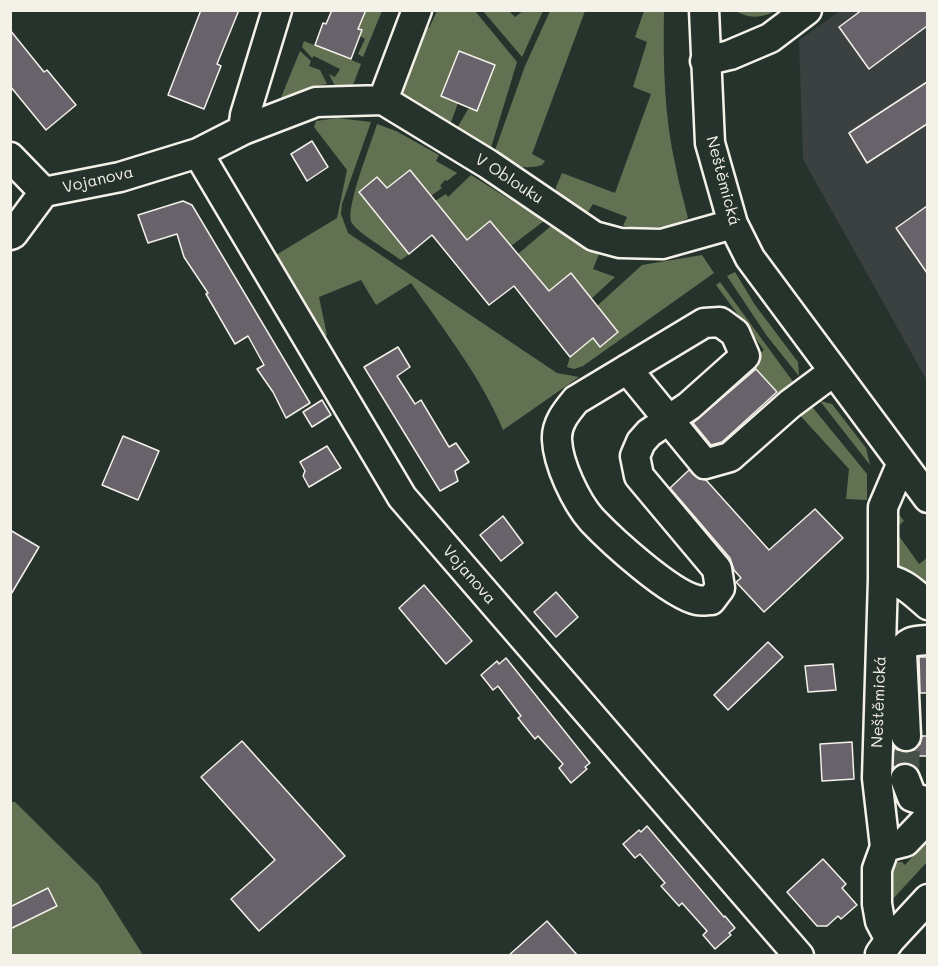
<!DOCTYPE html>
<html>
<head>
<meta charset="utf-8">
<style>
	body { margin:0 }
	#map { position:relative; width:938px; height:966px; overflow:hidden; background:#26332d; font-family:Mali,sans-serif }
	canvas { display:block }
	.frame { position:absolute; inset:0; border:12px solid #f4f1e8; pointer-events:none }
</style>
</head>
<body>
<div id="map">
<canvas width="938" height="966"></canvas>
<div class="frame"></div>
</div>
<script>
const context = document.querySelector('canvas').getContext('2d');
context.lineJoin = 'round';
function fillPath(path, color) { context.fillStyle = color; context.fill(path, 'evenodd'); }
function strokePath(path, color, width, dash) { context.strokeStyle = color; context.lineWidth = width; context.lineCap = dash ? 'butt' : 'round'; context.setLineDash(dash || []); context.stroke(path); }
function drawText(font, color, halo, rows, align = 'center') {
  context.font = font + ' Mali,sans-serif'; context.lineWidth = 6; context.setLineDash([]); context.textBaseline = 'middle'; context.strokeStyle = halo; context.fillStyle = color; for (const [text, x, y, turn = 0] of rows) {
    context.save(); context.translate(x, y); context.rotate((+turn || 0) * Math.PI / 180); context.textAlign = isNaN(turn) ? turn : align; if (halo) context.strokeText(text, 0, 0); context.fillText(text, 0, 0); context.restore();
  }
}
const built = new Path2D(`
	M840 11H927V381L803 159 799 40Z`);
const green = new Path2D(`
	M366 11H382L363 57 358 54 365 39 360 36 362 31 358 29Z
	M437 11H475L517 62 490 151 457 128 494 65 459 51 441 96 458 103 450 125 403 95 399 84 419 24 429 28Z
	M483 11H509L515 17 523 11H543L522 57Z
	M550 11H585L532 154 545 161 542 165C520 171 512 164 494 153L525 66Z
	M644 11H664C663 62 664 117 676 168 679 185 684 201 688 218 671 229 644 229 623 226L627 217 593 204 588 212 557 195 556 187 562 173 615 193 651 94 633 87 647 42 635 37Z
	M736 11H775C762 18 749 19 736 11Z
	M304 41 361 64 353 85 336 88 329 74 335 77 340 69 314 56 312 58 302 47Z
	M300 51 311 61 309 66 320 70 327 84 309 87 280 100Z
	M337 118 371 122 342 204 341 214 348 233 557 373 579 377 503 430C483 380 442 327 411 283L376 305 361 280 319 297 327 335 318 343 215 162 219 157 221 160 276 255 337 218 347 170 314 127 316 121Z
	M377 124 396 131 439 155 436 161 457 173 447 181 445 180 440 186 442 188 431 196 410 170 387 188 377 177 359 191 409 254 401 260C390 252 358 233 352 223 344 211 372 141 377 124Z
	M471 175 544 221 511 246 490 222 467 240 435 201 446 194 448 197Z
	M551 226 599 254 593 269 615 277 591 299 571 273 549 291 518 254Z
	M702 255 714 273 583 366 574 369 567 367 570 357 593 338 600 347 618 332 597 306 642 265Z
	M735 272 755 305 798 362 799 376 767 336 727 276Z
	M720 282 794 383 784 398 750 363 764 350 716 285Z
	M820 401 832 404 866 448 870 465Z
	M809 403 867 474V500L846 499 849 469 796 411Z
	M898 513 904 521 894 529 919 564 927 558V594L898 574 891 517Z
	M10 802H15L98 884 143 955H11Z
	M927 840V862L891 901 885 874 893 862H902L905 865Z`);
const building = new Path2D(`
	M201 10H239L217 64 221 66 204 109 168 95Z
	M332 10H366L358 29 362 30 351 59 315 45 323 23 326 24Z
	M862 10H927V26L869 69 839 27Z
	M10 30 44 72 47 70 76 105 46 130 10 86Z
	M459 51 495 65 477 111 441 96Z
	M927 82V124L867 163 849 133Z
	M312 141 328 167 307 181 291 154Z
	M410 170 467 240 490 221 549 291 571 273 618 332 600 347 593 338 570 357 514 286 489 305 432 235 409 254 359 192 377 177 387 188Z
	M183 201 192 205 310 403 286 418 273 392 257 369 264 365 248 336 235 344 206 294 208 293 184 257 177 234 148 243 138 215Z
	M927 206V273L896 228Z
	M398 347 410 367 397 376 415 404 421 400 449 447 456 443 469 462 455 471 458 481 440 491 364 367Z
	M756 369 777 392 722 442 711 445 693 423Z
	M322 400 331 415 312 427 303 412Z
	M123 436 159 451 138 500 102 485Z
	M327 446 341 468 309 487 303 476 305 471 300 462Z
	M689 470 699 479 706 480 769 550 815 509 843 538 764 612 736 582 741 578 734 570 730 558 670 488Z
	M503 516 523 543 501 561 480 535Z
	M10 530 39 547 10 596Z
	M424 585 472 641 446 664 399 608Z
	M556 592 578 617 556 637 534 612Z
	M768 642 783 657 728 710 714 695Z
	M919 657H927V693H920Z
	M506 658 590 763 585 767 587 769 571 783 559 768 563 764 538 736 535 739 526 728 518 718 521 716 498 686 493 690 481 675 497 661 499 664Z
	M833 664 836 690 808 692 805 666Z
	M922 736H927V756H915V766L907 763H900L894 767V747L899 751 906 752 914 750 920 744Z
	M242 741 345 856 259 931 231 899 275 860 201 777Z
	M852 742 854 779 822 781 820 744Z
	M647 826 724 917 725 916 735 928 729 933 731 935 715 949 703 935 707 931 682 903 679 906 661 886 665 883 640 854 635 858 623 844 639 830 641 832Z
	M823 859 846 884 842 888 857 905 841 919 838 916 827 926H817L787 892Z
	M48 888 57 906 10 929V907Z
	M547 921 578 956H508Z`);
const minorTunnel = new Path2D(`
	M905 779 906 736`);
const minor = new Path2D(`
	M704 10 710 143 733 224 750 258 928 498
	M705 61 730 55 770 38 807 10
	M383 100 488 164 594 236 620 243 662 244 733 224
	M383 100 417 10
	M243 130 245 115 277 10
	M198 153 402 497 799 956
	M10 157 44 192 120 177 198 153 243 130 316 102 383 100
	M10 235 13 234 44 192
	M720 322 735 333 745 356 689 406 649 433 641 442 635 456 639 476 717 569 720 588 711 600C707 600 702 601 697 600 670 594 612 541 592 520 576 502 558 464 557 440 556 424 566 412 576 400L704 323Z
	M627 369 705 464 730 457 790 404 833 372
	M883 579C902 580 914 593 928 605
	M906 736 902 653C906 640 916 641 928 640
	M905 779 912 797 928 802
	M885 847 905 842 928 818
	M890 940 880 921 877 904V869L885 847 877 778 883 579V507L901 465
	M880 954 890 940 928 899`);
const streetNames = [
	["V Oblouku",509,179,33],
	["Vojanova",98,180,-13],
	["Neštěmická",723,181,75],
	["Vojanova",469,575,49],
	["Neštěmická",879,702,-88]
];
fillPath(built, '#3a4140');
fillPath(green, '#637153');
fillPath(building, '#68626b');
strokePath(building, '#f4f1e8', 1.5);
strokePath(minorTunnel, '#455049', 28, [28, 14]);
strokePath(minor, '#f4f1e8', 33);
strokePath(minor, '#26332d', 28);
drawText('16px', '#f4f1e8', '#26332d', streetNames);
</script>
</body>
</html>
